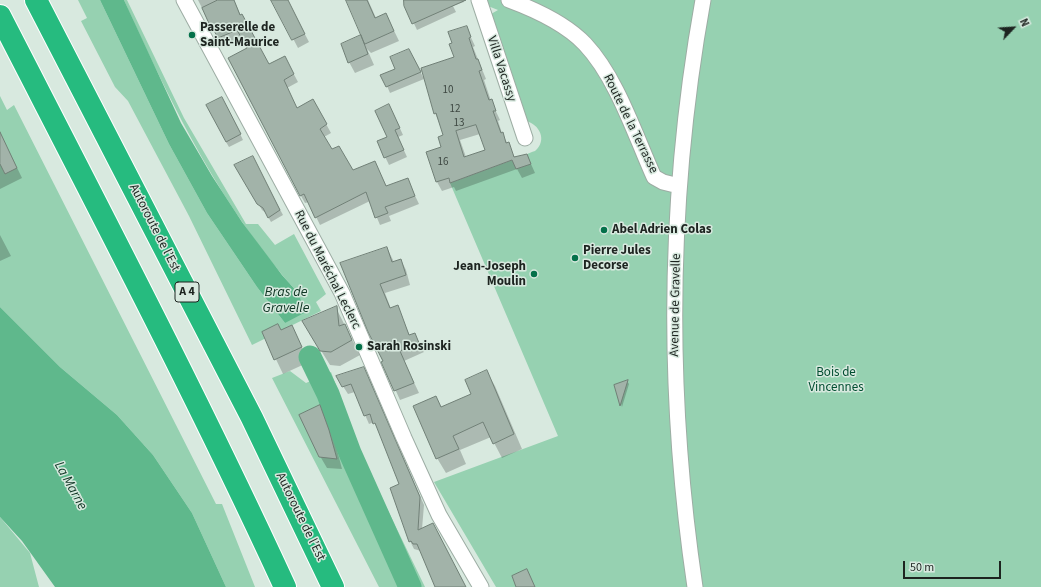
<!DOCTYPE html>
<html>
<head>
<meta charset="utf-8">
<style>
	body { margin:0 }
	#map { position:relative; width:1041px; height:587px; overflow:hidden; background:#d8e9df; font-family:"Source Sans 3",sans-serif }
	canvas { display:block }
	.north { position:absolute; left:993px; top:8px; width:40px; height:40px; -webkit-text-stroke:3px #d8e9df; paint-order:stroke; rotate:65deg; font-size:11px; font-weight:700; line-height:16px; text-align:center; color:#1d2420 }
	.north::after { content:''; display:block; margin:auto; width:14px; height:18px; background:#1d2420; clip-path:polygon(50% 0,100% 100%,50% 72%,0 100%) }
	.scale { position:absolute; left:903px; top:561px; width:98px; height:18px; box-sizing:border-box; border:2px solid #1d2420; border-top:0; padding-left:5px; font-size:12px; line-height:14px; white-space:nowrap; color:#1d2420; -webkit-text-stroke:3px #d8e9df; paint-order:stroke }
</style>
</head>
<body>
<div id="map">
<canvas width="1041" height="587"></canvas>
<div class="north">N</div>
<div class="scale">50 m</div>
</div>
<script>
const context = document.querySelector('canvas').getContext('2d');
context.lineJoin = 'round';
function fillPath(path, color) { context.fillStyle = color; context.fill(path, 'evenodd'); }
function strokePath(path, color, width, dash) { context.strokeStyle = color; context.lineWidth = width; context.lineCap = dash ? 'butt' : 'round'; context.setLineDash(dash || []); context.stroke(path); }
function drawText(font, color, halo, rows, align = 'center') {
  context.font = font + ' "Source Sans 3",sans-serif'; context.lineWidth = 3; context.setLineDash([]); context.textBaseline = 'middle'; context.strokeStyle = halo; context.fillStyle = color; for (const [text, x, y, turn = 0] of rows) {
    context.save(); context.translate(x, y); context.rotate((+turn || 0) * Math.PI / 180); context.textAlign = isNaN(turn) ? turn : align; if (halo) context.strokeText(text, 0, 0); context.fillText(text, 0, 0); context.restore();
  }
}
const green = new Path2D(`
	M78 0H100L169 144 207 213 257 287 285 323 299 294C222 209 174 110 127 7L124 0H127L184 118 246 224H258L275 245 294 234 326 294 316 302 321 311 252 345 189 216 128 101 115 87 81 21 87 18Z
	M486 0H1041V587H496L434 482 558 436 450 183 526 155C528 153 532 152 535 151 548 140 539 124 526 121L491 14 498 10 488 6Z
	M0 96 7 110 14 105 216 504H222L255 587H226L192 513 153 455 117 415 60 367 0 307Z
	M290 371 306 383 331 372 364 461 425 587H379L272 378Z
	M0 517 30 553 39 587H0Z`);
const water = new Path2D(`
	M100 0H124L181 123 212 176 242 222 282 275 299 294 304 313 285 323 257 287 207 213 169 144Z
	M0 307 60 367 117 415 153 455 192 513 226 587H55L22 541 0 517Z`);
const shadow = new Path2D(`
	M198 0H234L241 16 269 65H289L298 82 287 88 297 109 313 100 331 133 324 137 331 151 353 171 375 163 387 187 407 179 419 204 389 216 391 221 380 225 370 201 320 225 309 202 305 203 301 196 248 49 242 37 224 46 212 28Z
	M273 0H287L309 42 298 48Z
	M347 0H368L376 18 386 14 399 41 371 53 367 49 374 65 355 73 349 62 364 40Z
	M403 0H463L464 2 453 6 456 12 417 30Z
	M466 27 475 46 473 47 486 79 484 80 491 101 500 120 498 121 502 133 515 158 527 155 535 173 522 178 517 169 456 191 454 187 442 191 437 182 427 152 442 147 444 135 435 113 455 58 453 43ZM480 134 486 150 466 157 460 140Z
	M413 57 424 79 390 93 387 86 397 69Z
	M225 103 243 140 229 147 226 142Z
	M393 113 403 135 398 137 407 157 389 165 378 142 389 137Z
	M0 140 8 149 22 178 0 189Z
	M255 162 283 215 271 222 266 213 262 210 236 166Z
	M0 235 11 256 0 261Z
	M387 248 394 262 401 260 406 270 410 285 385 293 391 309 397 307 410 336 415 334 424 352 404 361 419 393 400 400 369 331Z
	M336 308 360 355 340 366 330 365 312 336Z
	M292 326 309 362 283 374 263 332 281 331Z
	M486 371 495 386 522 449 502 458 491 437 460 450 466 464 446 473 437 458 436 397 442 408 472 394Z
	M368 376 424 505 422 529 465 587H436L421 551 414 549 410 541 401 485 379 431 374 422 369 424 355 392 348 394 337 377Z
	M627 381 629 384 622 407 615 385Z
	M320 406 326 417 335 442 342 469 327 468 320 456Z`);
const river = new Path2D(`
	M310 357 328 394 350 453 410 587`);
const building = new Path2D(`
	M218 0H234L240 15 242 14 269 64 285 56 294 74 284 80 297 108 313 99 327 124 320 129 332 149 339 146 353 170 375 161 386 186 408 178 415 196 385 207 388 213 375 218 366 192 315 218 304 194 300 196 228 58 247 48 237 30 218 38 212 27 211 28 202 8Z
	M271 0H288L305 34 292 40Z
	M346 0H367L375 18 386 13 394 31 365 44Z
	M404 0H466L412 24 404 6Z
	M467 26 471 37 469 38 476 59H478L482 70 479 71 489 100 492 99 496 111H493L501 133 503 132 506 143 509 142 514 157 527 154 531 164 516 169 512 160 450 183 449 178 436 182 426 152 441 147 438 137 443 135 436 113 434 114 421 68 454 57 449 44 452 43 448 32ZM476 125 485 150 464 157 456 131Z
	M361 35 368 54 348 63 341 44Z
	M409 49 421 72 386 87 380 75 395 69 390 57Z
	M222 97 241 134 226 142 206 105Z
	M389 104 400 128 395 130 404 150 384 158 377 141 387 137 375 111Z
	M0 132 17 168 5 174 0 164Z
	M253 156 280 210 268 218 263 208 257 204 234 165Z
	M387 247 392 262 401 259 406 275 380 284 390 308 398 305 409 335 415 333 419 343 400 351 414 383 394 391 381 362 383 361 368 332 340 263Z
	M337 306 339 326 345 324 352 340 331 352 320 351 302 321Z
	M278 324 281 330 292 325 302 347 274 360 262 332Z
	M364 367 420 497 418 530 433 523 466 587H435L417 544H413L411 541 409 542 390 488 399 484 375 423 373 424 370 414 364 416 351 384 342 387 336 376Z
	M487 370 514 434 493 444 483 422 453 436 459 449 436 459 413 406 436 396 441 407 471 394 465 380Z
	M628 380 625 390 620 406 614 385Z
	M320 405 329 430 337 459 319 457 299 415Z
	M527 569 535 587H516L512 576Z`);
const minor = new Path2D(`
	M184 0 342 293 404 438 439 515 481 587
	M479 0 525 138
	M509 0C536 10 565 23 585 44 617 78 635 135 654 177L663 182 679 186
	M695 587C666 392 668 194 703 0`);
const highway = new Path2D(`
	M36 0 252 418 333 587
	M0 16C97 205 196 394 285 587`);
const markers = [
	[192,35,4,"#04714a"],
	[604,230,4,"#04714a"],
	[575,258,4,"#04714a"],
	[534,274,4,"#04714a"],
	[359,347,4,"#04714a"]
];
const numberNames = [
	["10",448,91],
	["12",455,110],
	["13",459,124],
	["16",443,163]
];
const shields = [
	[187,292,24]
];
const shieldNames = [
	["A 4",187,292]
];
const poiNames = [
	["Passerelle de",200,28],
	["Saint-Maurice",200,43],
	["Abel Adrien Colas",612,230],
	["Pierre Jules",583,251],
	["Decorse",583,266],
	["Jean-Joseph",526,267,"right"],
	["Moulin",526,282,"right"],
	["Sarah Rosinski",367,347]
];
const streetNames = [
	["Villa Vacassy",501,69,72],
	["Route de la Terrasse",630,124,64],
	["Autoroute de l’Est",154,228,63],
	["Rue du Maréchal Leclerc",327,270,63],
	["Avenue de Gravelle",676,305,-89],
	["Autoroute de l’Est",300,517,64]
];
const parkNames = [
	["Bois de",836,373],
	["Vincennes",836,388]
];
const waterNames = [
	["Bras de",286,293],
	["Gravelle",286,309],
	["La Marne",70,486,61]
];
fillPath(green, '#96d1b1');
fillPath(water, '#5fb88c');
fillPath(shadow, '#0003');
strokePath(river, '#5fb88c', 23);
fillPath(building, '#a2b3a9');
strokePath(building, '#718077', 1);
strokePath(minor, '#9dada4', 17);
strokePath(highway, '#fff', 24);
strokePath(minor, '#fff', 15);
strokePath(highway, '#26bb7f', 22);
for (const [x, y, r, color] of markers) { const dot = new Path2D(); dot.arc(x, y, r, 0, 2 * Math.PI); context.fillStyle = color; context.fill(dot); strokePath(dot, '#d8e9df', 1.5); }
drawText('11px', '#3e4842', null, numberNames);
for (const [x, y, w] of shields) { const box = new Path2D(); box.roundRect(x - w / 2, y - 10, w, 20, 3); context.fillStyle = '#d8e9df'; context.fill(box); strokePath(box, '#1d2420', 1); }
drawText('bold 12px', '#1d2420', null, shieldNames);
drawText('bold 13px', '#1d2420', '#d8e9df', poiNames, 'left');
drawText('13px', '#1d2420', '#d8e9df', streetNames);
drawText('13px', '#014e31', '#d8e9df', parkNames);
drawText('italic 14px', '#0f3624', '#d8e9df', waterNames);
</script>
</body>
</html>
